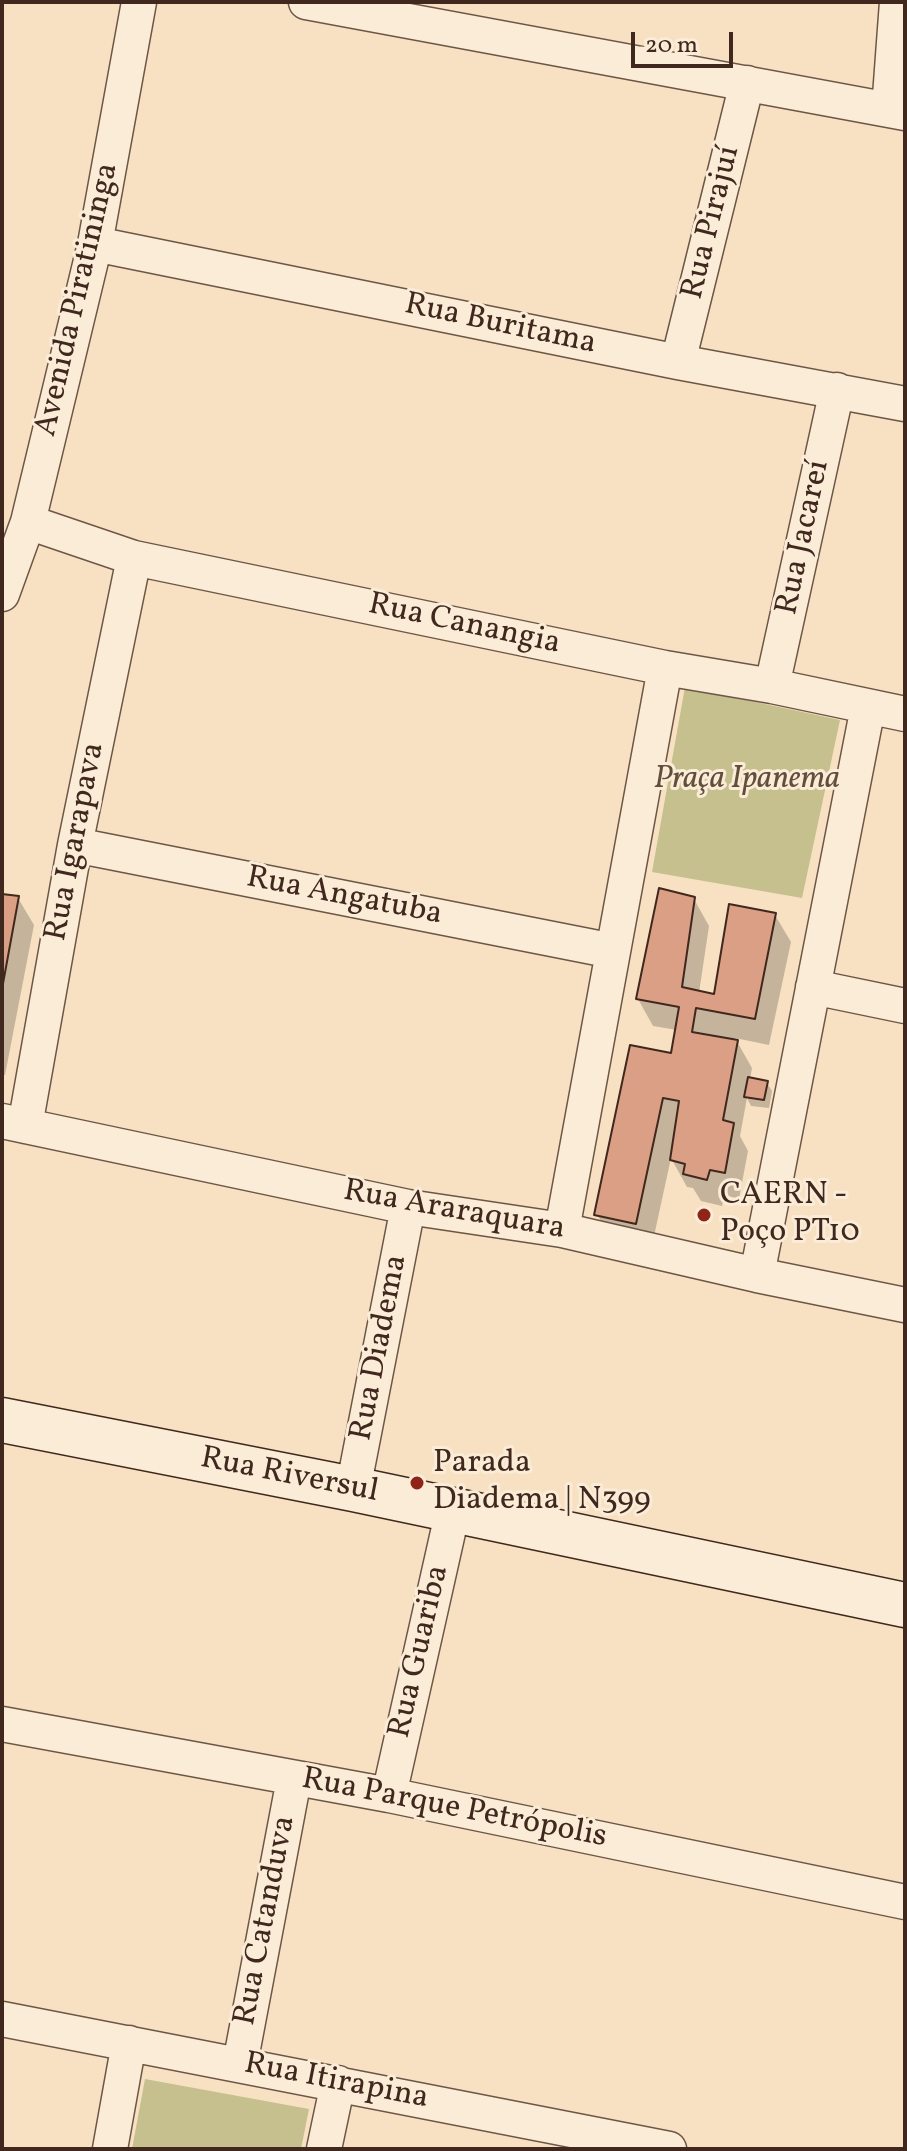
<!DOCTYPE html>
<html>
<head>
<meta charset="utf-8">
<style>
	body { margin:0 }
	#map { position:relative; width:907px; height:2151px; overflow:hidden; background:#f7e1c2; font-family:Vollkorn,serif }
	canvas { display:block }
	.frame { position:absolute; inset:0; border:4px solid #41281e; pointer-events:none }
	.scale { position:absolute; left:631px; top:32px; width:102px; height:36px; box-sizing:border-box; border:4px solid #41281e; border-top:0; padding-left:10px; font-size:24px; line-height:28px; white-space:nowrap; color:#41281e; -webkit-text-stroke:6px #faecd7; paint-order:stroke }
</style>
</head>
<body>
<div id="map">
<canvas width="907" height="2151"></canvas>
<div class="frame"></div>
<div class="scale">20 m</div>
</div>
<script>
const context = document.querySelector('canvas').getContext('2d');
context.lineJoin = 'round';
function fillPath(path, color) { context.fillStyle = color; context.fill(path, 'evenodd'); }
function strokePath(path, color, width, dash) { context.strokeStyle = color; context.lineWidth = width; context.lineCap = dash ? 'butt' : 'round'; context.setLineDash(dash || []); context.stroke(path); }
function drawText(font, color, halo, rows, align = 'center') {
  context.font = font + ' Vollkorn,serif'; context.lineWidth = 6; context.setLineDash([]); context.textBaseline = 'middle'; context.strokeStyle = halo; context.fillStyle = color; for (const [text, x, y, turn = 0] of rows) {
    context.save(); context.translate(x, y); context.rotate((+turn || 0) * Math.PI / 180); context.textAlign = isNaN(turn) ? turn : align; if (halo) context.strokeText(text, 0, 0); context.fillText(text, 0, 0); context.restore();
  }
}
const green = new Path2D(`
	M685 687 840 720 802 898 652 872Z
	M145 2079 309 2109 301 2149H132Z`);
const shadow = new Path2D(`
	M2 896 18 898 34 925 5 1075H2Z
	M694 899 709 926 699 993 715 996 775 915 791 942 769 1045 735 1038 752 1068 750 1080 767 1083 772 1091 769 1108 751 1106 747 1098 740 1136 748 1151 739 1199 725 1195 722 1206 701 1201 693 1188 687 1187 671 1158 651 1250 612 1241 597 1214 672 1055 677 1030 653 1026 638 999Z`);
const building = new Path2D(`
	M659 888 695 897 682 987 714 994 729 904 776 913 755 1019 696 1008 692 1032 738 1040 723 1120 734 1123 725 1173 710 1170 707 1180 683 1174 685 1164 670 1160 679 1101 663 1098 636 1224 594 1215 630 1045 671 1053 679 1007 636 999Z
	M2 894 19 896 2 989Z
	M748 1077 768 1081 764 1100 744 1097Z`);
const street = new Path2D(`
	M306 2 905 113
	M889 110 897 2
	M95 244 678 362 905 404
	M678 362 747 83
	M28 522 134 558 665 668 772 686 905 714
	M2 594 28 522 95 244 139 2
	M772 686 837 390
	M75 845 613 951
	M813 987 905 1006
	M2 1121 408 1207 562 1230 757 1275 905 1305
	M25 1126 75 845 134 558
	M562 1230 665 668
	M757 1275 868 707
	M353 1489 408 1207
	M2 1724 389 1795 905 1902
	M389 1795 453 1510
	M2 2019 669 2149
	M240 2064 294 1779
	M110 2149 129 2043
	M324 2149 338 2083`);
const secondary = new Path2D(`
	M2 1420 353 1489 905 1605`);
const markers = [
	[704,1215,8,"#8f2418"],
	[417,1483,8,"#8f2418"]
];
const streetNames = [
	["Rua Pirajuí",713,223,-76],
	["Avenida Piratininga",79,300,-77],
	["Rua Buritama",500,326,12],
	["Rua Jacareí",805,538,-78],
	["Rua Canangia",464,626,12],
	["Rua Igarapava",77,842,-79],
	["Rua Angatuba",344,898,11],
	["Rua Araraquara",454,1212,10],
	["Rua Diadema",381,1348,-79],
	["Rua Riversul",289,1477,11],
	["Rua Guariba",421,1652,-77],
	["Rua Parque Petrópolis",454,1810,11],
	["Rua Catanduva",267,1921,-79],
	["Rua Itirapina",336,2083,11]
];
const parkNames = [
	["Praça Ipanema",747,781]
];
const poiNames = [
	["CAERN -",720,1197],
	["Poço PT10",720,1234],
	["Parada",433,1465],
	["Diadema | N399",433,1502]
];
fillPath(green, '#c5c08e');
fillPath(shadow, '#0003');
fillPath(building, '#da9f84');
strokePath(building, '#41281e', 2);
strokePath(street, '#6e5647', 37);
strokePath(secondary, '#41281e', 47);
strokePath(street, '#faecd7', 34);
strokePath(secondary, '#faecd7', 44);
for (const [x, y, r, color] of markers) { const dot = new Path2D(); dot.arc(x, y, r, 0, 2 * Math.PI); context.fillStyle = color; context.fill(dot); strokePath(dot, '#faecd7', 3); }
drawText('32px', '#41281e', '#faecd7', streetNames);
drawText('italic 32px', '#624e3a', '#faecd7', parkNames);
drawText('32px', '#41281e', '#faecd7', poiNames, 'left');
</script>
</body>
</html>
